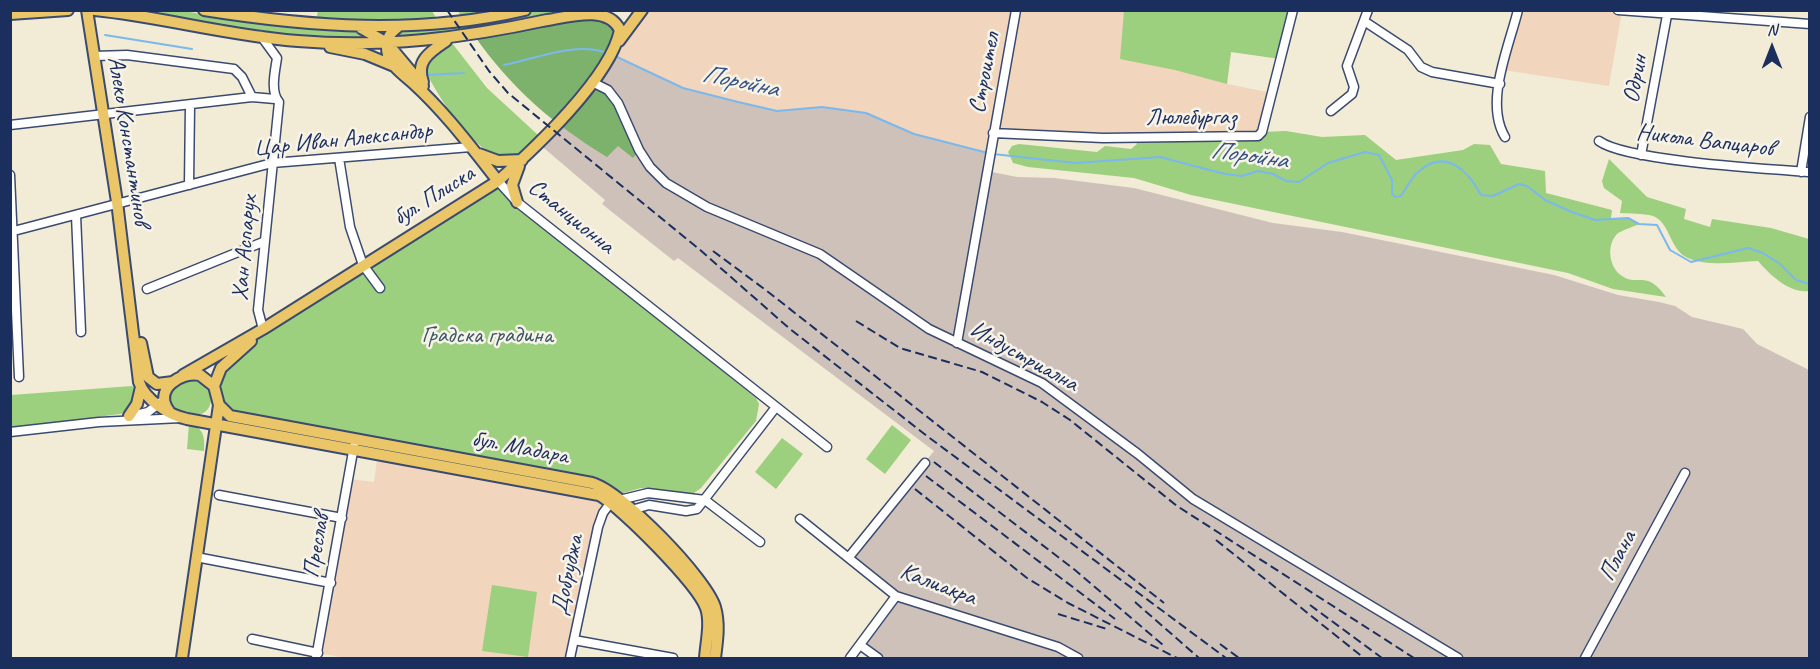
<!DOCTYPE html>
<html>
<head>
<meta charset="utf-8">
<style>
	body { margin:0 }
	#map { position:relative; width:1820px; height:669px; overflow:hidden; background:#f2ebd5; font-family:Caveat,sans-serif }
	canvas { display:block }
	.frame { position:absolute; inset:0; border:12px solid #1b2f5e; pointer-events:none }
	.north { position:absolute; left:1742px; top:18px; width:60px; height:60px; -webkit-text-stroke:4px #f7f3e8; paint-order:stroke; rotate:0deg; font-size:16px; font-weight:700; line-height:24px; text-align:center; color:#1b2f5e }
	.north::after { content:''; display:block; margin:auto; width:21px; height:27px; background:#1b2f5e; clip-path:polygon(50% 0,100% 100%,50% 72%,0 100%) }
</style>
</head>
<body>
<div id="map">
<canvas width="1820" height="669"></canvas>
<div class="frame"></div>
<div class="north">N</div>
</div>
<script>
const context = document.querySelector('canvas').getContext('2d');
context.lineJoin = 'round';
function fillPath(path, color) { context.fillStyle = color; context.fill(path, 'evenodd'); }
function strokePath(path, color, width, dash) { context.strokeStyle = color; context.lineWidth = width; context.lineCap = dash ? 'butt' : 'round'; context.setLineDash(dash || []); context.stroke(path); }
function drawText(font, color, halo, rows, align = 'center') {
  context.font = font + ' Caveat,sans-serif'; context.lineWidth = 5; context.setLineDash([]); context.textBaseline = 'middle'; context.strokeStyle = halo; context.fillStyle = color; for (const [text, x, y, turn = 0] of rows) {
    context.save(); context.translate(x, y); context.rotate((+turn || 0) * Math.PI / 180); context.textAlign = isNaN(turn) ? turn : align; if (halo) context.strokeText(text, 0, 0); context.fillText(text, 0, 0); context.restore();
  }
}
const built = new Path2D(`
	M642 11H1293L1231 52 1227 84 1272 93 1258 136 994 133 990 153 914 134 866 113 822 107 777 111 683 88 611 55Z
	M1518 11H1622L1609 86 1503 70Z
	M378 453 611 502 603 513 571 658H345L318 653 349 479 374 482Z`);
const industrial = new Path2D(`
	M611 55 683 88 738 102 777 111 822 107 866 113 914 134 990 153 987 171 1017 177 1054 178 1134 188 1273 223 1342 232 1554 275 1618 295 1659 302 1675 306 1692 317 1743 329 1757 344 1809 370V658H878L860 645 896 596 849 557 934 451 678 258 674 261 602 204 605 200 538 143Z`);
const green = new Path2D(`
	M115 11H183L264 24 364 32 376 39H299Z
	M318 11H432L440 24 464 21 458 11H525L479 20 538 11H571L515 23 391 40 399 28 315 25Z
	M1124 11H1293L1280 59 1231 52 1227 84 1175 70 1120 59Z
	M452 43 487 88 538 135C533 141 526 152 520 155 483 174 436 93 424 68L430 55Z
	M1286 131 1322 137 1365 135 1396 160 1463 150 1474 144 1490 145 1501 164 1545 171 1546 193 1612 210 1611 218H1628L1639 224C1633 227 1622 230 1617 234 1606 245 1609 268 1622 276 1638 287 1646 269 1666 297L1613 289 1568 273 1191 195 1134 178 1028 167 1013 163 1008 152 1012 146 1019 144 1097 152 1105 146 1131 149 1137 144 1134 137Z
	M1609 159 1647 197 1686 209 1684 219 1710 227 1712 219 1771 228 1809 239V291C1790 294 1769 274 1758 261 1736 262 1709 267 1688 258 1669 250 1671 223 1653 216 1643 213 1630 214 1620 213L1622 201 1604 188 1602 181Z
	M497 188 756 398 759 404 756 421 701 488 691 495 641 488 623 493 604 482 236 413C228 408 223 404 222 394 218 364 242 358 260 337Z
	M197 377 211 388C213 403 210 415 192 416L170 407 168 395 177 383Z
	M132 386 135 389V402L127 413 11 429V395Z
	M189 424C204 427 205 438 204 451L187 449Z
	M892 425 911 440 885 474 866 459Z
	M782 438 803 454 776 489 755 472Z
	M492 585 537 592 528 657 482 651Z`);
const forest = new Path2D(`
	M596 14 620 30 592 82 608 90 639 150 633 158 618 146 607 157C550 122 512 89 473 34Z`);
const stream = new Path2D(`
	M105 35 192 49
	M615 56 683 88 738 102 777 111 822 107 866 113 914 134 988 153
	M504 65C535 59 576 41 607 53
	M427 75 464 73
	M993 154 1075 163 1160 157 1225 174 1242 176 1258 171 1273 174 1286 181 1299 182 1328 163 1365 152 1379 155 1392 180V194L1395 197 1401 196C1406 189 1411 178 1418 172 1446 147 1468 171 1481 195L1493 196 1519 184 1527 186 1545 200 1572 212 1595 220 1628 218 1639 224 1657 225 1670 250 1691 262 1748 248 1763 253 1780 264 1796 280 1810 284`);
const minor = new Path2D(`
	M1618 10 1810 24
	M1364 21 1408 50 1421 67 1432 72 1500 84
	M261 36 277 58C275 71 270 92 279 102L258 310 263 329
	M94 56 127 55 234 69 242 77 252 97
	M592 82 608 90 618 103 639 150 650 167 666 183 707 207 820 254 929 329 1042 383 1138 454 1193 499 1458 658
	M1331 111 1352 94 1354 87 1347 66 1368 10
	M10 125 252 97 275 99
	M993 133 1103 138 1258 136 1262 132 1293 10
	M1505 137C1484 102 1509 47 1518 10
	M1599 141C1626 161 1768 169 1810 172
	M1641 155 1668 10
	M339 158 350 227 363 265 380 288
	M1801 172 1810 117
	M10 175 19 377
	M498 181 517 202 827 447
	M189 185 190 106
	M76 215 81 332
	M10 232 272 163 471 147
	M147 289 263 242
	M957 343 1016 10
	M130 416 148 412 161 402
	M10 432 99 422 181 418
	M219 495 342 518
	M705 500 760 542
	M628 511 649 505 686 511 697 509 776 407
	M800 519 896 596 1058 647 1078 658
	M196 557 331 583
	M849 557 925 463
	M252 639 318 653
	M574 640 673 658
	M860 645 878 658
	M316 658 354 446
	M570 658 598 527 603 513 611 502 648 493 705 500
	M850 658 896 596
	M1585 658 1685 473`);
const major = new Path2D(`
	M87 10 117 202 139 382C145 400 169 415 187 419L599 495C622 508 697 584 706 608 711 623 706 643 705 658
	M95 10C163 17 230 36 298 41 383 48 464 38 547 20
	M204 10C311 27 418 35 525 10
	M10 14 68 10
	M398 27C388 34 385 42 388 55 392 67 404 75 413 83 445 112 471 147 498 181
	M361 28 387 43 423 86
	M619 41 642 10
	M330 47 365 54 394 66
	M423 82C415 61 430 52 446 41
	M479 154 498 161 522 160
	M517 202 512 185 519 166
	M141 343 148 377 157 384 173 382
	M183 375 263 329 498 181C534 149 611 77 620 30 607 3 565 18 542 21
	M214 386 221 368 251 341
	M219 405 230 416 592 483C622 491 706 578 715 607 720 624 717 642 715 658
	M169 411C153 390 180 371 200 375L214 386 219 405 182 658
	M129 416 137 404 141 387`);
const rail = new Path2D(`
	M447 10 489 71 508 93 699 249 790 329 927 436 1226 658
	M713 251 767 291 1164 603
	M856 321 900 348 982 372 1042 402 1070 420 1177 506 1414 658
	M934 462 1075 570 1163 645
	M926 476 1115 619
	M915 489 1027 578 1068 603 1177 658
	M1216 540 1364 658
	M1135 602 1199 658
	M1310 605 1382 658
	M1058 614 1107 629
	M1220 644 1239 658`);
const streetNames = [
	["Строител",985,73,-79],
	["Одрин",1636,79,-79],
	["Люлебургаз",1191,118],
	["Цар Иван Александър",343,140,-6],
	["Алеко Константинов",128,141,81],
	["Никола Вапцаров",1705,141,7],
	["бул. Плиска",434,196,-32],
	["Станционна",571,217,39],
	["Хан Аспарух",245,248,-85],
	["Индустриална",1024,357,29],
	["бул. Мадара",520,448,11],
	["Преслав",317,546,-80],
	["Плана",1618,556,-62],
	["Добруджа",568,575,-78],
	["Калиакра",938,585,21]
];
const parkNames = [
	["Градска градина",487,336]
];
const waterNames = [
	["Поройна",740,82,12],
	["Поройна",1249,156,8]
];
fillPath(built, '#f1d5bd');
fillPath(industrial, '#cec1ba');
fillPath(green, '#9ccf7e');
fillPath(forest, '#7db26d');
strokePath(stream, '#7ab8ed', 2);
strokePath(minor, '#3b4b70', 11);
strokePath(major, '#3b4b70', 14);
strokePath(minor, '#fff', 8);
strokePath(major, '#eac669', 10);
strokePath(rail, '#1b2f5e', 2, [9, 4.5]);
drawText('24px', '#1b2f5e', '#f7f3e8', streetNames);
drawText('24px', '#3b5766', '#f7f3e8', parkNames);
drawText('italic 26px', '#335182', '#f7f3e8', waterNames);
</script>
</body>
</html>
